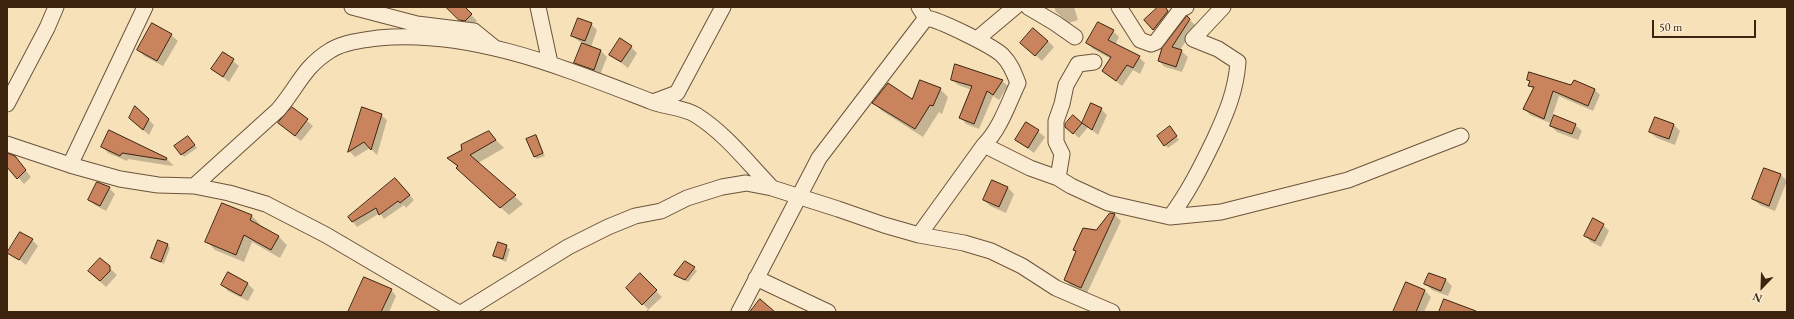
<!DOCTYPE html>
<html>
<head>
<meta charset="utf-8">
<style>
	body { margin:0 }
	#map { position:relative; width:1794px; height:319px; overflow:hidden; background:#f7e1b9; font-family:"EB Garamond",serif }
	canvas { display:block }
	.frame { position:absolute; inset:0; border:8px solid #3d240f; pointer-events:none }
	.north { position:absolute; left:1742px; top:267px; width:40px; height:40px; -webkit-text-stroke:3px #faecd2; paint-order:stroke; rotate:203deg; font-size:11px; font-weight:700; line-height:16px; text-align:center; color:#3d240f }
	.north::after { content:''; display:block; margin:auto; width:14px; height:18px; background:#3d240f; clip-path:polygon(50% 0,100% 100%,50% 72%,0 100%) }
	.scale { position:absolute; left:1652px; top:20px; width:104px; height:18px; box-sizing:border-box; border:2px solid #3d240f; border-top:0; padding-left:5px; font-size:12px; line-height:14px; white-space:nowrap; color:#3d240f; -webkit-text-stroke:3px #faecd2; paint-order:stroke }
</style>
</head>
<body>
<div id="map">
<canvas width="1794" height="319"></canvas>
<div class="frame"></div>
<div class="north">N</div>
<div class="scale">50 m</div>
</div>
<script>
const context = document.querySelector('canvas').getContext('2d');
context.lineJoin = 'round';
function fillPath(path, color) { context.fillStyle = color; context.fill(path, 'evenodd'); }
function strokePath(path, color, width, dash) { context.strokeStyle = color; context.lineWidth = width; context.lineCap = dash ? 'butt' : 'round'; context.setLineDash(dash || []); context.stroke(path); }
const shadow = new Path2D(`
	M464 7 477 21 471 26H466L448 8Z
	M1054 7H1074L1078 20 1069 23 1056 12Z
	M1160 7H1164L1174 17 1160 36 1145 20Z
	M1190 20 1196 26 1180 50 1188 57 1182 72 1165 67 1159 61Z
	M591 24 597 30 591 47 601 51 607 57 600 75 582 69 576 63 583 44 572 36Z
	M1113 31 1119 37 1115 45 1139 57 1145 63 1140 74 1133 70 1122 86 1103 71 1111 59 1093 49 1087 43Z
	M171 35 178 41 163 66 144 56 138 49Z
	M1048 41 1054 47 1042 61 1028 49Z
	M631 47 637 53 628 68 611 55Z
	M223 53 239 66 229 82 213 69Z
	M1528 79 1595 90 1600 95 1593 111 1559 96 1550 123 1530 115 1525 109 1534 90 1530 86 1531 82Z
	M952 80 1002 81 1008 86 999 100 993 96 979 129 966 124 961 118 972 90 958 85Z
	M940 89 948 97 942 114 939 112 923 137 882 111 874 103 913 100Z
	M1091 105 1101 109 1107 115 1098 135 1088 127 1079 138 1071 131 1073 116 1083 124Z
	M292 108 313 126 301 141 279 123Z
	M362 109 381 115 387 120 377 155 370 148 355 157 349 151Z
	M1656 118 1674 125 1680 131 1675 145 1657 138 1650 132Z
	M148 119 154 125 149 135 136 124Z
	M1027 123 1045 137 1034 153 1016 140Z
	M1575 125 1582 131 1578 140 1557 132 1551 126Z
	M1172 131 1179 140 1168 148 1158 137Z
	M489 133 504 148 478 163 523 204 509 215 448 158Z
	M536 137 545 156 537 159 534 156Z
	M191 140 197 148 184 157 182 154Z
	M102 146 166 158 173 165 172 166 128 159 127 161 108 153Z
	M7 157H15L31 177 24 184 7 165Z
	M1781 175 1787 181 1775 211 1760 205 1753 199Z
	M400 184 414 200 406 208 404 205 384 219 380 213 357 227 353 222 350 218Z
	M1007 187 1014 194 1006 213 990 206 984 200Z
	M109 188 115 194 106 211 95 205 89 199Z
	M222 204 252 216 260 224 259 226 279 237 287 245 280 258 252 242 244 262 215 250 207 241Z
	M1110 214 1115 215 1121 221 1087 293 1071 286 1065 280 1077 252 1074 250 1096 231Z
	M1603 225 1609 231 1601 247 1591 242 1585 235Z
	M20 234 32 240 38 246 26 265 9 252Z
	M498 243 510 249 506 262 494 256Z
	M168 245 170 248 164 264 152 257Z
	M100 259 117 275 106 287 95 277Z
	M685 262 697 271 688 282 675 275Z
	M229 273 248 284 254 290 248 301 228 291 222 284Z
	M1430 274 1446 280 1452 286 1448 296 1432 290 1426 284Z
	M640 275 662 297 648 310 650 312H645L648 309 627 288Z
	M1407 283 1425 291 1431 297 1424 312H1397Z
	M391 290 396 296 389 312H351Z`);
const building = new Path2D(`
	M446 7H465L472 14 465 21 459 20Z
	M1158 7H1165L1168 11 1153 30 1144 20Z
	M1187 16 1190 19 1172 47 1182 50 1176 67 1158 61 1162 48Z
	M578 18 592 23 585 41 571 36Z
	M1098 22 1114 30 1108 40 1140 56 1133 68 1127 65 1116 81 1102 71 1111 57 1086 43Z
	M152 23 172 34 157 61 137 50Z
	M1033 28 1048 41 1035 56 1020 43Z
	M620 38 632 46 621 62 609 55Z
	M582 43 601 50 594 70 574 63Z
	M223 52 234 59 223 77 211 69Z
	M955 64 1003 80 993 95 987 91 974 124 959 118 972 86 951 80Z
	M1529 72 1571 85 1574 80 1595 89 1588 106 1553 91 1544 119 1523 109 1534 87 1528 86 1530 81 1527 80Z
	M920 80 941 88 933 106 930 105 915 129 872 103 888 83 912 99Z
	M1091 103 1102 108 1092 130 1082 123Z
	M135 106 149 119 143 130 129 118Z
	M292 107 308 119 295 136 278 123Z
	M362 107 382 114 371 150 364 142 348 152Z
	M1073 115 1082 123 1073 134 1065 127V124Z
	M1554 115 1576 124 1572 134 1550 126Z
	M1655 117 1674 124 1669 139 1649 132Z
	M1026 122 1039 130 1028 148 1015 140Z
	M1170 126 1177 136 1164 146 1157 136Z
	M109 130 167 158 166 160 122 153 120 156 101 147Z
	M489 131 496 140 470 155 516 195 500 208 456 168 458 166 447 158 462 150 461 145Z
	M536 135 543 153 534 157 526 139Z
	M188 136 195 145 181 155 174 146Z
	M7 153 15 156 26 170 17 179 7 167Z
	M1764 168 1781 174 1769 206 1752 199Z
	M395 178 410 195 400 203 398 201 379 215 376 208 352 222 348 217Z
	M992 180 1008 187 999 207 983 200Z
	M97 182 110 187 100 206 88 200Z
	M222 203 252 215 250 220 279 236 271 250 244 235 236 255 205 242Z
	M1110 213 1115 214 1081 288 1064 280 1076 251 1073 250 1083 228 1096 230Z
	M1593 218 1604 224 1595 241 1584 236Z
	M20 232 33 239 19 260 7 253Z
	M158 240 168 244 161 262 151 258Z
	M498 242 507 245 503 259 493 256Z
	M100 258 110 266V271L100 281 88 271Z
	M685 261 695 267 685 280 674 275Z
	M228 272 248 283 241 296 221 285Z
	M640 273 657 290 642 305 626 288Z
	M1429 273 1446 279 1441 291 1424 284Z
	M364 277 392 289 381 312H348Z
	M1406 282 1425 290 1416 312H1393Z
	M760 299 775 312H750Z
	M1444 299 1476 311V312H1439Z`);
const street = new Path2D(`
	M352 7 417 24 474 31 495 48
	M538 7 550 63
	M1028 7 1055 23 1075 37
	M1119 7 1140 40 1151 44 1156 42 1181 9 1186 7
	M926 18C938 19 995 47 1003 56 1011 64 1014 73 1018 83 1008 104 1000 129 984 145
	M977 39 1015 7
	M653 102 677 93 723 7
	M7 104 47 28 56 7
	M7 144 70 165 120 179 158 185 194 186 229 193 266 204 326 235 457 312
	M70 165 145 7
	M1058 178 1062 154 1056 142V121L1062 104 1066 85 1078 64 1094 62
	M194 186 278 110C298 87 303 67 331 50 345 42 363 40 378 38 471 29 564 68 650 101 664 107 683 107 696 115 726 134 747 162 772 188
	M1170 217C1188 193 1201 167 1214 140 1226 114 1236 91 1238 62L1218 49 1193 39 1223 7
	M919 235 984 145 1030 168 1058 178 1071 186 1108 203 1170 217 1221 212 1348 180 1461 136
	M756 278 828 312
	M463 312 568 247 608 227 635 216 661 211 687 198 722 187 746 183 772 188 838 209 884 225 919 235 964 243 991 251 1022 266 1056 288 1112 312
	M739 312 819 158 926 18 919 7`);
fillPath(shadow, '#0003');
fillPath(building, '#c9835d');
strokePath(building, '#3d240f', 1);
strokePath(street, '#6c533a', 17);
strokePath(street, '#faecd2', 15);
</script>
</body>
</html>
